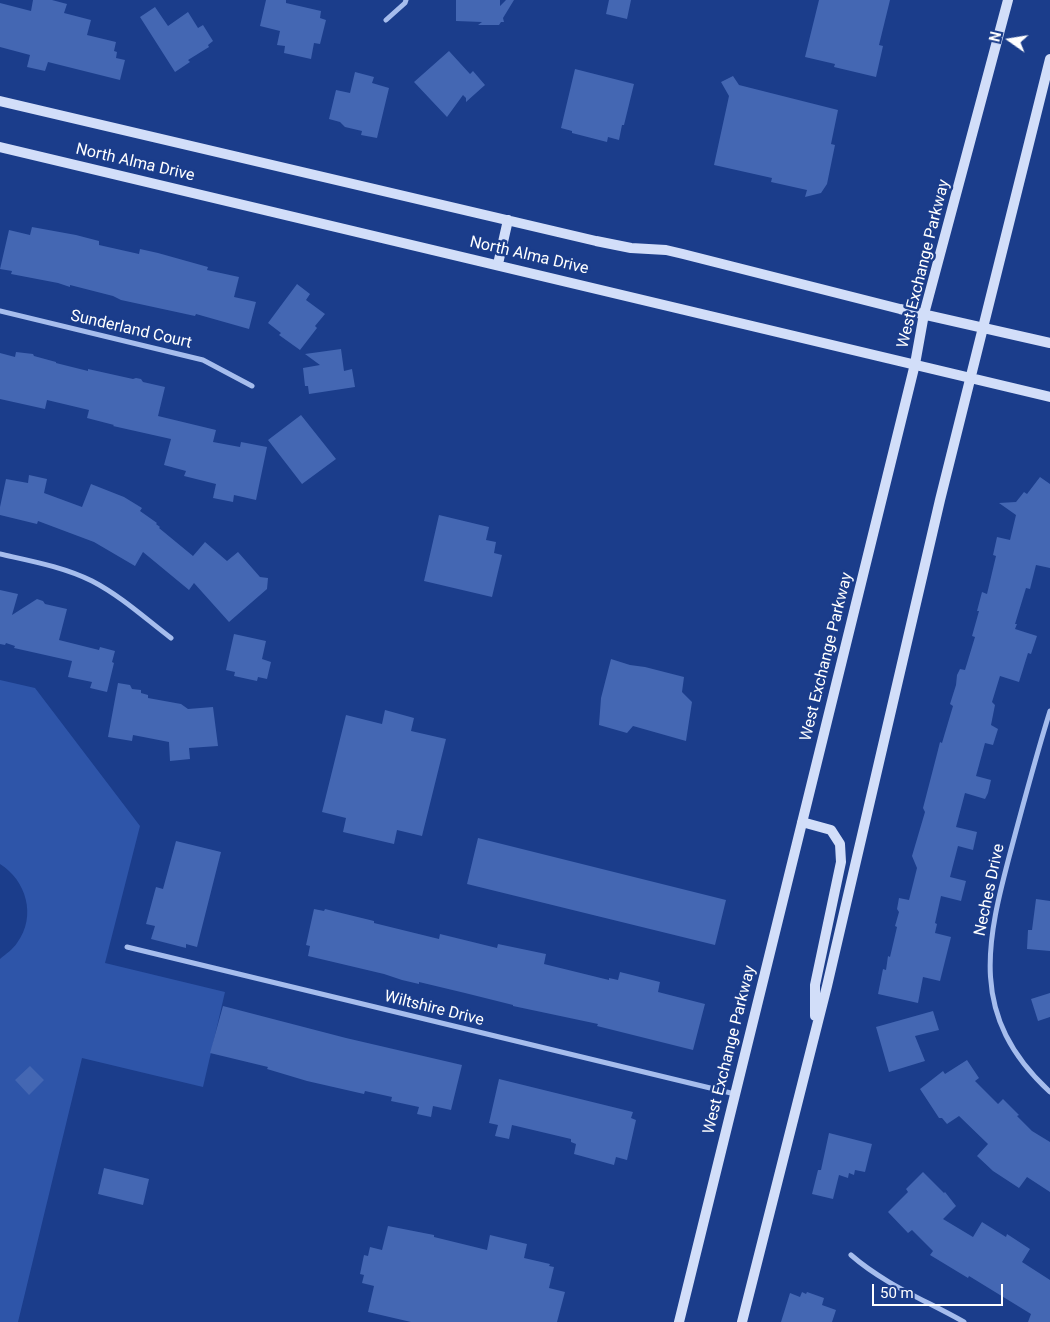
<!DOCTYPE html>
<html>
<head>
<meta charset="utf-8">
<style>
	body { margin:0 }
	#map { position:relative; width:1050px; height:1322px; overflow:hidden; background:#1b3d8b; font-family:Roboto,sans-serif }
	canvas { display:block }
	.north { position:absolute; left:985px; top:15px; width:50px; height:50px; -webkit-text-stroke:4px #1b3d8b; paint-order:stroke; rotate:283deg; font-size:14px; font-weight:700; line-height:20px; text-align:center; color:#fff }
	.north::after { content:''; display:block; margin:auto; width:18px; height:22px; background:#fff; clip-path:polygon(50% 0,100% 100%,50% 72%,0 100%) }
	.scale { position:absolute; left:872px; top:1284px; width:131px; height:22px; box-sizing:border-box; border:2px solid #fff; border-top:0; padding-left:6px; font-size:15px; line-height:18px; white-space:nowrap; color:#fff; -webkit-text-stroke:4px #1b3d8b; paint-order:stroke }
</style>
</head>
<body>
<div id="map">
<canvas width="1050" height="1322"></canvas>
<div class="north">N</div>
<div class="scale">50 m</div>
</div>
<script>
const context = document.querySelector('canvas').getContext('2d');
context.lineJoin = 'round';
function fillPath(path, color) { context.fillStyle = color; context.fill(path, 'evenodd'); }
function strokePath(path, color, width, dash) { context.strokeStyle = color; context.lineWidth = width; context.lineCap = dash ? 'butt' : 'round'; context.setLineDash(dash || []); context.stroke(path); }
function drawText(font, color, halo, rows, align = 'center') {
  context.font = font + ' Roboto,sans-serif'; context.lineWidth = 5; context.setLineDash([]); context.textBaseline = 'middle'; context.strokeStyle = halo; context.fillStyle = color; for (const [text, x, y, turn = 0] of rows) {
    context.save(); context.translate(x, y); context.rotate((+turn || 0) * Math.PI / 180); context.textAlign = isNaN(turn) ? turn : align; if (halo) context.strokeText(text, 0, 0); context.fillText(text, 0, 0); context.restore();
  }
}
const green = new Path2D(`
	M0 680 35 688 140 826 105 963 225 992 203 1087 82 1058 18 1322H0V959C6 954 13 949 17 943 37 916 26 880 0 864Z`);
const building = new Path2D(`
	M33 0H52L67 4 64 13 91 20 87 35 116 42 114 51 117 52 116 58 125 60 120 80 48 62 45 71 27 67 30 55 0 47V3L31 11Z
	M266 0H286V3L321 11 320 18 326 20 320 44 314 43 311 59 284 53 285 46 277 45 280 31 260 26Z
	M456 0H500V6L506 0H514L503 18 504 22H501L499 25H478L482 22 456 21Z
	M609 0H631L627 19 606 14Z
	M819 0H890L879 45 883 46 876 77 834 67 835 64 805 57Z
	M155 7 168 26 188 12 198 28 203 25 213 41 208 45 209 47 188 60 190 62 175 72 140 17Z
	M449 51 470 74 473 71 485 85 466 102V98L463 95 447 117 414 82Z
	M575 69 634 84 624 125H622L619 140 608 137 607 142 572 133V131L561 128Z
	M355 72 374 77 372 83 389 88 377 138 361 135 362 131 345 127 340 122 329 119 336 90 350 93Z
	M733 76 739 85 838 110 831 144 835 145 827 184 821 193 805 197 807 190 771 182 772 178 714 165 729 96 721 82Z
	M32 227 76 235 99 241V245L139 254 140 249 158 253 208 267 207 270 239 277 234 297 256 302 249 329 196 314 195 316 121 300 113 296 70 285V287L58 283 11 274 12 271 0 269 9 230 30 235Z
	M297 284 310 294 306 300 325 314 315 326 317 328 300 350 279 335 281 333 268 323Z
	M341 349 344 371 352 369 355 387 309 394 308 386H305L303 368 320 365 305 354Z
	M16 352 33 354 34 356 56 362V363L88 371V369L133 379 136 378 141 379 143 382 165 387 158 416 216 430 213 442 240 447 241 442 267 447 256 500 234 495 233 502 213 498 216 484 184 476 186 471 164 465 171 439 113 426 114 425 87 418 89 410 47 400 45 409 0 399V353L15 357Z
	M301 415 336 459 302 484 268 440Z
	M29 475 47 479 44 493 82 507 91 484 124 497 142 508 140 511 157 523 156 524 160 527 159 528 193 556 205 542 227 561 238 552 260 577 268 578 267 589 229 622 194 583 189 590 143 552 135 566 94 542 38 521 37 524 0 515V507L6 479 28 483Z
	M1040 477 1050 484V568L1036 565 1030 589 1026 588 1015 624H1017L1015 629 1037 636 1031 654 1028 653 1019 682 1000 676 992 702 995 705 991 725 998 729 993 745 985 743 976 776 991 780 988 793 985 799 965 793 956 827 977 832 973 850 958 846 950 877 966 881 961 901 941 896 935 923 937 924 935 933 951 937 940 981 923 977 918 1003 878 994 883 969 886 970 888 956 890 957 897 927 895 926 899 912 897 909 899 898 909 900 917 868 912 856 925 812 923 808 937 754 940 742 942 743 953 706 950 704 956 685 957 675 960 669 965 670 975 637 972 636 979 611H977L982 592 987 594 996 556 993 555 997 537 1010 540 1016 515 999 503 1016 502 1024 492 1027 494Z
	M439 515 489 527 486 540 496 542 494 553 502 555 492 597 424 581Z
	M0 590 18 594 12 615 37 599 43 601 45 604 67 609 59 640 99 650 100 647 115 651 112 662 114 663 107 692 90 688 92 682 68 677 72 661 14 648 15 646 6 643 5 645 0 644Z
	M234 634 266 641 262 659 271 662 267 679 258 677 257 681 234 676 235 672 226 670Z
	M611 659 630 665 645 667 684 677 682 692 692 702 686 741 633 726 627 733 599 725 601 698Z
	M118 683 130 685 132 689 141 690V693L148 695V698L181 704 188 709 213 707 218 746 189 748 190 759 170 761 169 742 133 735 132 741 108 737Z
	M385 710 414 718 411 731 446 739 422 836 397 830 394 844 343 832 346 818 322 812 346 715 382 724Z
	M478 838 726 900 715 945 467 884Z
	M176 841 221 852 197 947 186 944V948L151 939 155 926 146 924 156 887 163 889Z
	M1036 899 1050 901V951L1027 949 1028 930H1032Z
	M314 909 324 911 325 909 374 921V923L439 939 440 934 497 948 498 944 546 954 544 964 609 980V978L618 980 620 972 660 982 658 992 705 1004 693 1050 597 1026 598 1024 513 1006V1005L465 993 419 982V984L402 980 384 974 308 956 310 946 306 945Z
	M1050 993V1017L1038 1021 1031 999Z
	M223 1006 346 1038 462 1065 451 1110 433 1106 431 1117 417 1114 419 1107 391 1101 392 1097 365 1091 364 1094 307 1081 267 1069 268 1067 210 1053Z
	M933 1011 939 1030 915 1036 925 1061 889 1072 876 1027Z
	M967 1060 979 1078 975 1081 998 1104 1003 1099 1019 1115 1017 1116 1032 1131 1050 1142V1192L1027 1177 1019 1188 993 1171 977 1156 988 1144 959 1116 947 1124 942 1118H939L920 1089 943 1071 945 1074Z
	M30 1066 44 1080 29 1095 15 1080Z
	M499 1079 633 1112 631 1118 636 1120 627 1160 616 1157 614 1165 574 1154 576 1144 571 1142V1139L512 1125 509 1139 495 1136 498 1125 489 1123Z
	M829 1133 872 1144 865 1172 855 1170 854 1175 849 1173 848 1178 839 1175 833 1199 812 1194 818 1170H821Z
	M104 1168 149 1179 143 1205 98 1194Z
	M923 1172 944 1193 945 1192 956 1206 943 1219 973 1237 982 1222 1006 1237 1007 1234 1030 1249 1022 1262 1050 1280V1322H1028L1031 1314 969 1276 968 1278 930 1255 933 1251 912 1230 908 1233 888 1212 908 1192 906 1189Z
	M388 1226 434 1235V1237L487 1250 490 1235 527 1244 524 1258 550 1264 549 1266 554 1267 549 1288 565 1292 557 1322H411L368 1312 374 1286 362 1283 364 1275 360 1274 364 1255 368 1256 370 1247 382 1250Z
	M802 1292 806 1294 807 1292 824 1298 822 1305 836 1310 832 1322H781L790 1293 800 1297Z`);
const minor = new Path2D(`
	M386 20 405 3 406 0
	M0 311 203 360 252 386
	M0 554C31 561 64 567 92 581 121 596 146 619 171 638
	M1050 711C1036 756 1024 801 1012 846 986 943 968 1016 1050 1092
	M127 947 735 1094
	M851 1255C884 1284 925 1300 964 1322`);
const secondary = new Path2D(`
	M0 101 596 241 631 248 666 250 683 254 900 309 1050 343
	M0 147 1050 397
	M498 264 508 220
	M802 822 831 830 840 844 841 862 815 985V1016
	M679 1322 915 364 924 314 1008 0
	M742 1322 827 986 940 500 1050 59`);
const streetNames = [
	["North Alma Drive",135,163,13],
	["North Alma Drive",529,256,13],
	["West Exchange Parkway",924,264,-76],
	["Sunderland Court",131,330,13],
	["West Exchange Parkway",827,657,-76],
	["Neches Drive",990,890,-78],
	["Wiltshire Drive",434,1009,14],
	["West Exchange Parkway",730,1050,-76]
];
fillPath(green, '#2e55a9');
fillPath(building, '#4467b3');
strokePath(minor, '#a6bded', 5);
strokePath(secondary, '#d2def9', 10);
drawText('16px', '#fff', '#1b3d8b', streetNames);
</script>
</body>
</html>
